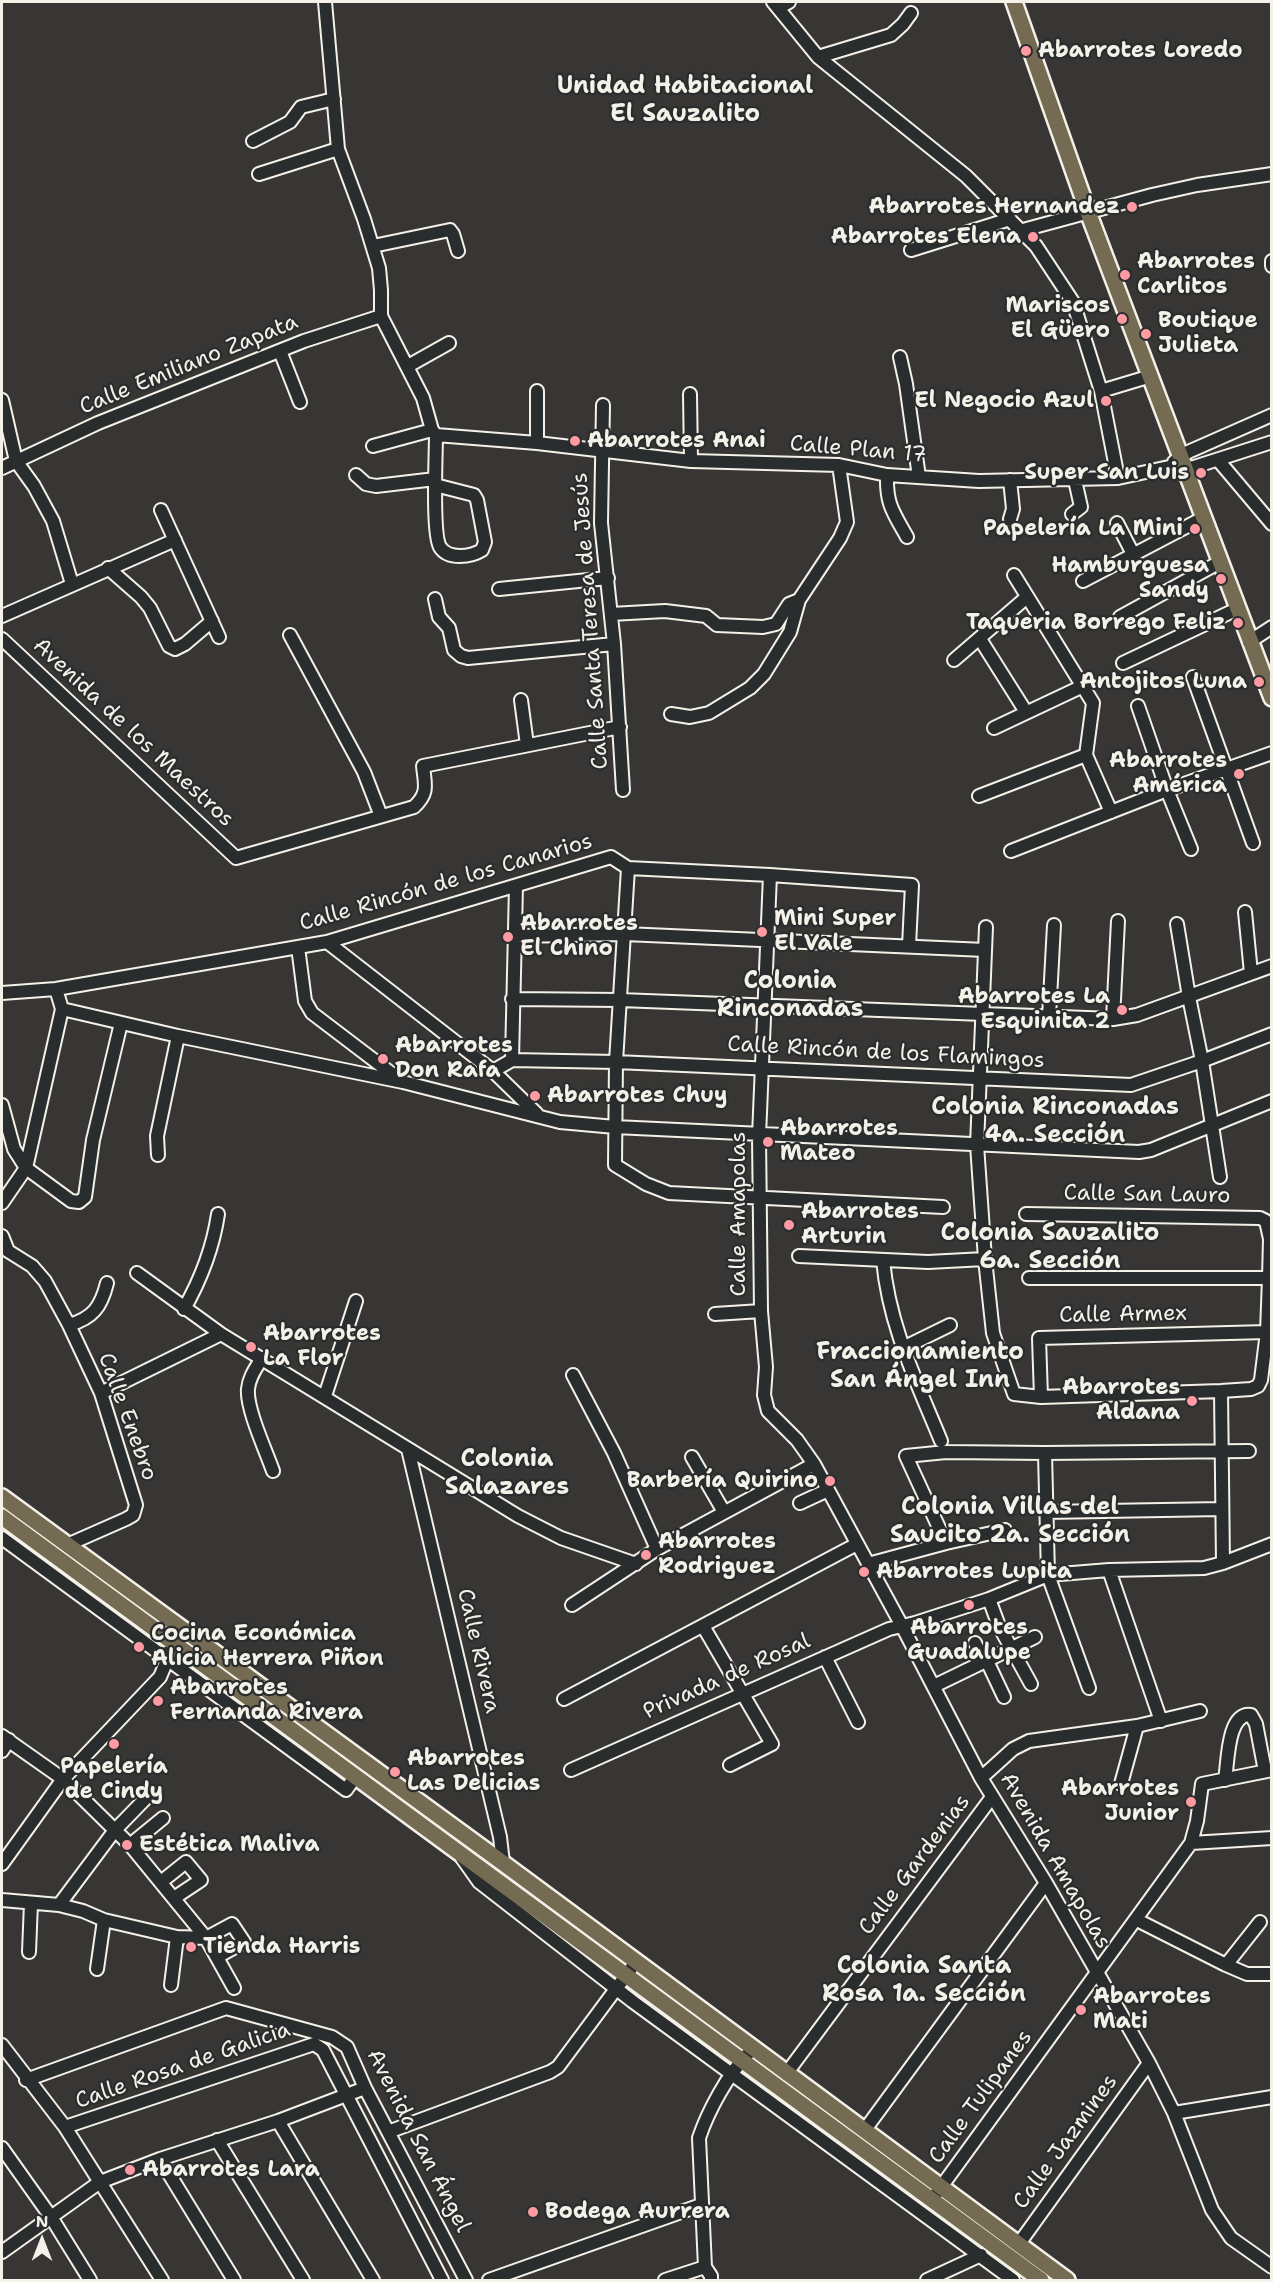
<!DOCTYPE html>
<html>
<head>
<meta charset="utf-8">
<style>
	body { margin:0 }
	#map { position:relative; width:1273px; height:2282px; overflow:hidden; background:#373635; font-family:"Shantell Sans",sans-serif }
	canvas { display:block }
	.frame { position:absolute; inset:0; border:3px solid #f4f1e8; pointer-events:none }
	.north { position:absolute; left:12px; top:2210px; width:60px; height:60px; -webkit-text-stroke:4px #2a2d2e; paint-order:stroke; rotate:0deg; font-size:16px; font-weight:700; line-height:24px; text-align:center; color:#f4f1e8 }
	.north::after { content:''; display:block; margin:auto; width:21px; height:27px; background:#f4f1e8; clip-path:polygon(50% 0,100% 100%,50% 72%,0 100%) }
</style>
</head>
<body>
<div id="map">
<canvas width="1273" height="2282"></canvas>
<div class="frame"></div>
<div class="north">N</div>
</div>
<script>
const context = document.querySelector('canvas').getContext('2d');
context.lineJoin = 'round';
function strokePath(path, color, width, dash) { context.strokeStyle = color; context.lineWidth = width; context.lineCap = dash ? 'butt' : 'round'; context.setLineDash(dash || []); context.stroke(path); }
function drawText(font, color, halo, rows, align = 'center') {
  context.font = font + ' "Shantell Sans",sans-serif'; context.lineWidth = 4.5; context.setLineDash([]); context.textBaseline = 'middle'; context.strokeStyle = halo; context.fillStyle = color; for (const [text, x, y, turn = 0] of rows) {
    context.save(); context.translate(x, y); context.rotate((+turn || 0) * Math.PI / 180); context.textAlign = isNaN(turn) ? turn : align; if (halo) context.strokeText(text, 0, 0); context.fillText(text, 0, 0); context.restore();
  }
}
const minor = new Path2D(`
	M325 2 338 149 364 219 379 268 381 290V316L423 398 432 430 436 435
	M773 2 818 57 966 176 1036 246 1073 302 1101 391 1118 478
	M778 8 789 2
	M818 57 891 35 903 24 911 13
	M253 141 290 122 301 107 334 99
	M259 174 338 149
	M1023 230 1152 195 1197 185 1272 174
	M373 246 450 230 453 234 458 251
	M911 250 1010 219
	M1272 261V266
	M280 351 300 402
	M900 357 906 384 919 477
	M408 366 449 343
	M537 391V443
	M1101 391 1151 376
	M690 394 691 461
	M2 400 16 461 34 486 53 521 72 584
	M603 405 601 523 614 644 623 790
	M436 435 537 443 691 461 839 465 887 475 979 481 1118 478 1169 467 1184 468 1194 467 1272 442
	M373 446 432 430
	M1218 460 1272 524
	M1174 462 1188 452 1272 415
	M2 468 98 423 304 341 381 316
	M356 475 366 484 376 486 435 479
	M887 475C886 504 893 512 907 537
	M435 485 474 495 477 500 485 542 482 550C471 557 448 560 440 547 432 534 436 454 436 435
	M161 510 219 637
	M1072 514 1081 507 1075 480
	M1010 519 1013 509 1010 480
	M1117 523 1133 554
	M108 568 141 597 150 608 169 646 175 649 185 644 212 621
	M1014 575 1093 703 1086 755 1111 812
	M1083 581 1203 518
	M499 589 608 578
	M435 599 439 617 449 628 454 650 461 656 468 658 614 644
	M611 614 665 611 706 616 717 625 763 627 776 624 789 604 799 600
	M2 616 175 540
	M1120 617 1220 562
	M290 635 364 772 381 816
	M2 639 236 858 414 807C429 793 425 785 423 766L620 727
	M980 639 1026 712
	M1249 642 1272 627
	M954 660 1027 597
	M1123 663 1237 609
	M1193 677 1253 843
	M521 700 527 745
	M1138 706 1167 790 1191 849
	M671 714 690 717 709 713 750 688 764 674 790 632 799 600 840 538 847 522 839 465
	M994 728 1083 686
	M979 796 1086 755
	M1011 851 1167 790 1272 753
	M628 868 616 1062 615 1165 646 1184 669 1193 943 1207
	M770 875 759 1136 761 1311 766 1367 764 1395 768 1411 797 1440 814 1464 902 1626 981 1778 1046 1883 1149 2063 1174 2113 1212 2210 1231 2238 1272 2267
	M1245 912 1251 973
	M1177 924 1189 997 1202 1061 1220 1177
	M986 927 977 1145 985 1259 993 1333 1014 1394 1041 1397 1221 1391 1251 1389 1258 1386 1261 1380 1267 1332 1269 1278 1270 1239 1266 1221 1260 1218 1026 1214
	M515 936 625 934 985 950
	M327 942 493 1071 537 1114
	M298 947 305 1001 312 1013 400 1080
	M2 993 56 989 327 942 611 857 628 868 770 875 912 885 909 946
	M512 999 620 1000 1113 1019 1137 1015 1272 966
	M62 1009 178 1036 403 1082 560 1122 615 1127 1139 1152 1151 1150 1272 1101
	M1049 1017 1054 925
	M1113 1019 1118 921
	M512 1060 516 886
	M493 1071 512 1060 616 1062 1131 1085 1202 1061 1272 1034
	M2 1105 14 1149 26 1168 71 1201 79 1202 85 1197 93 1140 121 1023
	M158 1155 157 1136 178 1036
	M2 1203 26 1168 62 1009 56 989
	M2 1236 8 1251
	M8 1251 32 1266 45 1281 69 1325 101 1393 136 1505 133 1515 126 1519 67 1545
	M799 1256 928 1262 985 1259
	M883 1260C889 1326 916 1380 941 1441
	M137 1273 221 1334 518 1516 561 1538 636 1564
	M1029 1278H1269
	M184 1309C201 1279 213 1248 218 1214
	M715 1314 761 1311
	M69 1325C93 1318 101 1307 107 1283
	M903 1348 950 1325
	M262 1358C256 1368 249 1377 248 1389 246 1408 266 1451 273 1471
	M573 1375 614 1453 657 1549
	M1221 1391 1223 1563
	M101 1393 221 1334
	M325 1396 356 1301
	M1041 1397 1039 1338 1267 1332
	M408 1449 500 1837 503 1863
	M1045 1453 1048 1575 1089 1688
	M692 1457 724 1512
	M800 1503 828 1490
	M1045 1512 1222 1509
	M2 1538 346 1790 355 1777
	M946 1543 906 1456 946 1452 1045 1453 1249 1451
	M868 1564 946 1543 1005 1530
	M1109 1570 1161 1721
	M989 1599 999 1626 1031 1684
	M572 1605 657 1549 814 1464
	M703 1626 772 1744 730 1765
	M975 1643 984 1662
	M825 1657 858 1722
	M987 1661 1004 1697
	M934 1686 1035 1637
	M564 1699 857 1544
	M2 1736 63 1779 130 1845 206 1938 234 1988
	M2 1751 9 1740
	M571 1770 889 1629 915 1623 989 1599 1048 1575 1109 1570 1204 1568 1223 1563 1272 1544
	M981 1778 1013 1749 1029 1741 1137 1726 1200 1711
	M1225 1780C1228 1763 1227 1712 1251 1715L1256 1724 1265 1771
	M1121 1784 1137 1726
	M1191 1843 1272 1838
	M130 1845 163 1818
	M462 1858 479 1882 632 2001 1013 2280
	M2 1864 63 1779 160 1677 168 1658V1652
	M161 1882 186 1862 201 1880 174 1898
	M2 1900 59 1905 83 1911 104 1920 177 1937 206 1938 232 1924 244 1942 217 1957
	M59 1905 115 1830 149 1795
	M1137 1920 1226 1965 1247 1974H1272
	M29 1952 31 1903
	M1226 1965 1260 1922
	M97 1969 104 1920
	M171 1985 177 1937
	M314 2044 323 2050 442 2280
	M2 2045 65 2127 162 2280
	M786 2074 992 1797
	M26 2080 226 2008 332 2037 347 2047 365 2088 466 2280
	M1174 2113 1272 2097
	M278 2121 373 2280
	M65 2127 314 2044
	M864 2131 1046 1883
	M388 2132 550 2072 558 2067 636 1962
	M217 2140 303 2280
	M2 2148 51 2217 90 2280
	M160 2159 234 2280
	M936 2194 1191 1843 1197 1821 1202 1784 1272 1770
	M1018 2245 1149 2063
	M2 2252 100 2182 160 2159 278 2121 365 2088
	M489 2280 701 2205
	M665 2280 705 2267
	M711 2280V2276L705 2267 699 2138C708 2111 728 2074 748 2054
	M927 2280 981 2255`);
const major = new Path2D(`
	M1014 2 1088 212 1272 698
	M2 1497 503 1863 1067 2280
	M2 1517 1041 2280`);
const markers = [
	[1026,51,6,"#ff9aa2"],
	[1132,207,6,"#ff9aa2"],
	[1033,237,6,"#ff9aa2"],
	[1125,275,6,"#ff9aa2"],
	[1122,319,6,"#ff9aa2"],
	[1146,334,6,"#ff9aa2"],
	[1106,401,6,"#ff9aa2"],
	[575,441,6,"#ff9aa2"],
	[1201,473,6,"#ff9aa2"],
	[1195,529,6,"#ff9aa2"],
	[1221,579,6,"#ff9aa2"],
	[1238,623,6,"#ff9aa2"],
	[1259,682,6,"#ff9aa2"],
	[1239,774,6,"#ff9aa2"],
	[762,932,6,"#ff9aa2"],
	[508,937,6,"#ff9aa2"],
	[1122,1010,6,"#ff9aa2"],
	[383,1059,6,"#ff9aa2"],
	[535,1096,6,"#ff9aa2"],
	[768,1142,6,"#ff9aa2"],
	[789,1225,6,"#ff9aa2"],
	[251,1347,6,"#ff9aa2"],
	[1192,1401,6,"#ff9aa2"],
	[830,1481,6,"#ff9aa2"],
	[646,1555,6,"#ff9aa2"],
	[864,1572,6,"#ff9aa2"],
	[969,1605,6,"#ff9aa2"],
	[139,1647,6,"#ff9aa2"],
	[158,1701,6,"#ff9aa2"],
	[114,1744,6,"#ff9aa2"],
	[395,1772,6,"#ff9aa2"],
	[1191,1802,6,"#ff9aa2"],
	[127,1845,6,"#ff9aa2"],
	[191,1947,6,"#ff9aa2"],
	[1081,2010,6,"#ff9aa2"],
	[130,2170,6,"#ff9aa2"],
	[533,2212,6,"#ff9aa2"]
];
const poiNames = [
	["Abarrotes Loredo",1038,51],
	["Abarrotes Hernandez",1120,207,"right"],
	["Abarrotes Elena",1021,237,"right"],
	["Abarrotes",1137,262],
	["Carlitos",1137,287],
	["Mariscos",1110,306,"right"],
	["El Güero",1110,331,"right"],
	["Boutique",1158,321],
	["Julieta",1158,346],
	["El Negocio Azul",1094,401,"right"],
	["Abarrotes Anai",587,441],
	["Super San Luis",1189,473,"right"],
	["Papelería La Mini",1183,529,"right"],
	["Hamburguesa",1209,566,"right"],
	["Sandy",1209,591,"right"],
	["Taqueria Borrego Feliz",1226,623,"right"],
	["Antojitos Luna",1247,682,"right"],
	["Abarrotes",1227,761,"right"],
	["América",1227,786,"right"],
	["Mini Super",774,919],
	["El Vale",774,944],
	["Abarrotes",520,924],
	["El Chino",520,949],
	["Abarrotes La",1110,997,"right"],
	["Esquinita 2",1110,1022,"right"],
	["Abarrotes",395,1046],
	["Don Rafa",395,1071],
	["Abarrotes Chuy",547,1096],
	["Abarrotes",780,1129],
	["Mateo",780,1154],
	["Abarrotes",801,1212],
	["Arturin",801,1237],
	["Abarrotes",263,1334],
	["La Flor",263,1359],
	["Abarrotes",1180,1388,"right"],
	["Aldana",1180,1413,"right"],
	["Barbería Quirino",818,1481,"right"],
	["Abarrotes",658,1542],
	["Rodriguez",658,1567],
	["Abarrotes Lupita",876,1572],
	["Abarrotes",969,1628,"center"],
	["Guadalupe",969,1653,"center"],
	["Cocina Económica",151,1634],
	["Alicia Herrera Piñon",151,1659],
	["Abarrotes",170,1688],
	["Fernanda Rivera",170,1713],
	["Abarrotes",407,1759],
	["Las Delicias",407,1784],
	["Papelería",114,1767,"center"],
	["de Cindy",114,1792,"center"],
	["Abarrotes",1179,1789,"right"],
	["Junior",1179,1814,"right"],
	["Estética Maliva",139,1845],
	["Tienda Harris",203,1947],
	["Abarrotes",1093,1997],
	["Mati",1093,2022],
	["Abarrotes Lara",142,2170],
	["Bodega Aurrera",545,2212]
];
const streetNames = [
	["Calle Emiliano Zapata",189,365,-22],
	["Calle Plan 17",858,450,5],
	["Calle Santa Teresa de Jesús",591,621,-94],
	["Avenida de los Maestros",133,733,43],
	["Calle Rincón de los Canarios",446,883,-16],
	["Calle Rincón de los Flamingos",886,1053,3],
	["Calle San Lauro",1147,1195,1],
	["Calle Amapolas",739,1214,-90],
	["Calle Armex",1123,1315,-1],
	["Calle Enebro",127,1417,70],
	["Calle Rivera",478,1651,77],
	["Privada de Rosal",727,1677,-24],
	["Avenida Amapolas",1055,1861,60],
	["Calle Gardenias",915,1865,-53],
	["Calle Rosa de Galicia",183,2066,-19],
	["Calle Tulipanes",981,2097,-54],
	["Avenida San Ángel",418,2141,63],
	["Calle Jazmines",1066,2142,-54]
];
const neighbourhoodNames = [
	["Unidad Habitacional",685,87],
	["El Sauzalito",685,115],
	["Colonia",790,982],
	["Rinconadas",790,1010],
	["Colonia Rinconadas",1055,1108],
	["4a. Sección",1055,1136],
	["Colonia Sauzalito",1050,1234],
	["6a. Sección",1050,1262],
	["Fraccionamiento",920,1353],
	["San Ángel Inn",920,1381],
	["Colonia",507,1460],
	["Salazares",507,1488],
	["Colonia Villas del",1010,1508],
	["Saucito 2a. Sección",1010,1536],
	["Colonia Santa",924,1967],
	["Rosa 1a. Sección",924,1995]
];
strokePath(minor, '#f4f1e8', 16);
strokePath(major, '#f4f1e8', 20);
strokePath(minor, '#2a2d2e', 12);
strokePath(major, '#746b52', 15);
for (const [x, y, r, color] of markers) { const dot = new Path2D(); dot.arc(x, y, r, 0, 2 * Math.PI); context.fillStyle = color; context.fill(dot); strokePath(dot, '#2a2d2e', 2); }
drawText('bold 22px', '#f4f1e8', '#2a2d2e', poiNames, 'left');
drawText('22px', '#f4f1e8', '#2a2d2e', streetNames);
drawText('bold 24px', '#f4f1e8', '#2a2d2e', neighbourhoodNames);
</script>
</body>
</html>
